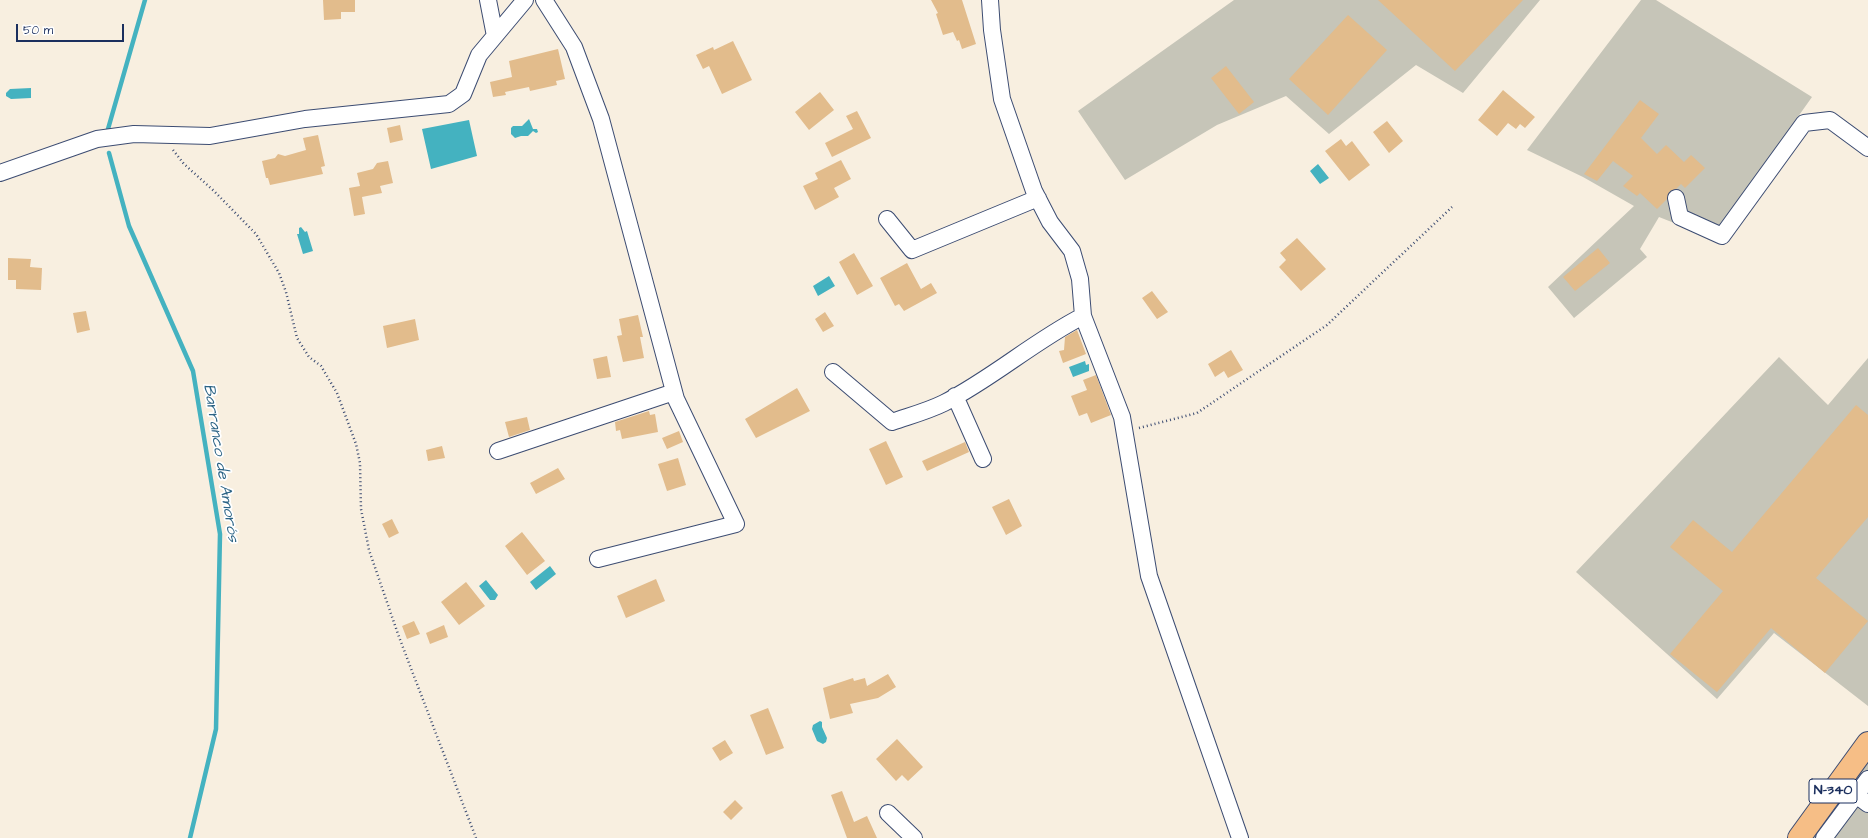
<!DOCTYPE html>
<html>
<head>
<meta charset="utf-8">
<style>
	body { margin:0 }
	#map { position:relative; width:1868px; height:838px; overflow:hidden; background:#f8efe0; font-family:"Architects Daughter",sans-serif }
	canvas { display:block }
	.scale { position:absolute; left:16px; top:24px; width:108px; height:18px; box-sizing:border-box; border:2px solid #1b2f5e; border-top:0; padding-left:5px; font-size:12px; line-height:14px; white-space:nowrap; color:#1b2f5e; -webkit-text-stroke:3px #fff; paint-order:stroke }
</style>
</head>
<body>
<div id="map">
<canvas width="1868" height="838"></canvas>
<div class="scale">50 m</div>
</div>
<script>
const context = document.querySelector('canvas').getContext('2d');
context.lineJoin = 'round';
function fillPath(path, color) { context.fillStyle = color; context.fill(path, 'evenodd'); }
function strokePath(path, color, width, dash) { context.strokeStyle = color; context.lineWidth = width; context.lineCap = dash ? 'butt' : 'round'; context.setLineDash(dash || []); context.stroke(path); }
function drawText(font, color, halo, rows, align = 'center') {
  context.font = font + ' "Architects Daughter",sans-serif'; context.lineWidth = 3.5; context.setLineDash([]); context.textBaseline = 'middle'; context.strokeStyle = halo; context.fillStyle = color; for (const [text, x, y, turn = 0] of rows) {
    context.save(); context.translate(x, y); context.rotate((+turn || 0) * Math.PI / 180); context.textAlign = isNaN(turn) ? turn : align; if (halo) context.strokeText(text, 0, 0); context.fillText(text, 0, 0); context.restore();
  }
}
const industrial = new Path2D(`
	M1234 0H1540L1463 93 1416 65 1329 134 1286 96 1217 125 1125 180 1078 111Z
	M1641 0H1656L1812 97 1712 238 1659 217 1640 249 1647 257 1574 318 1548 287 1634 206 1583 177 1527 150Z
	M1779 357 1828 405 1868 358V706L1774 633 1717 699 1576 572Z
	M1868 756V838H1809Z`);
const water = new Path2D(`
	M31 88V98L11 99 6 96V93L10 89Z
	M529 119 533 129H537L538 132 536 133 533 131 528 136H521L515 138 511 134V128L513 126H522Z
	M469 120 477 156 431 169 422 129Z
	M1318 164 1329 178 1320 184 1310 171Z
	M299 228 301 227 305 232 307 231 313 251 303 254 297 234H299Z
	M829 276 835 286 818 296 813 286Z
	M1085 361 1086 365 1089 364V371L1073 377 1069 367Z
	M550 566 556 574 536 590 530 582Z
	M486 580 498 595 495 600H490L479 586Z
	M820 721 822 722V727L827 738 826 742 823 744 817 741 812 729 813 725Z`);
const stream = new Path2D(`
	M108 129 145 0
	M109 153 129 226 193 371 220 534 216 729 190 838`);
const building = new Path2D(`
	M323 0H355V12H341V19L324 20Z
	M931 0H962L976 44 962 49 959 40 957 41 953 32 943 35 936 14 938 13Z
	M1378 0H1523L1455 71Z
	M1348 15 1387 50 1328 115 1289 79Z
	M733 41 752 80 722 94 709 66 703 69 696 55 713 47 714 50Z
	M558 49 565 79 556 81 557 85 530 91 529 87 505 92 506 95 493 97 490 82 512 77 509 61Z
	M1226 66 1254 102 1239 114 1211 78Z
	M1503 90 1535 117 1525 128 1520 124 1516 129 1508 123 1497 136 1478 120Z
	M820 92 834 110 809 130 795 112Z
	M1640 100 1659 114 1641 138 1657 154 1666 145 1684 162 1691 155 1705 168 1685 188 1681 184 1676 189 1670 191 1667 199 1657 209 1640 193 1637 196 1623 186 1633 176 1613 161 1597 181 1584 174Z
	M857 111 871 138 832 157 825 143 853 129 846 116Z
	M1387 121 1403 141 1389 153 1373 132Z
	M400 125 403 140 390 143 387 128Z
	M318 135 325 166 321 167 323 174 270 185 268 178H266L262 161 275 158 278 154 285 156 306 150 303 138Z
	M1341 139 1346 146 1352 141 1370 165 1349 181 1325 151Z
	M841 160 851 179 834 188 839 197 815 210 803 186 818 179 815 173Z
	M388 161 393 183 380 186 382 193 362 197 365 214 354 216 349 188 360 186 357 173 373 169 377 163Z
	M1297 238 1326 269 1301 291 1279 267 1286 260 1280 253Z
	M1598 248 1610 263 1575 291 1563 277Z
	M854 253 873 286 857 295 839 262Z
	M8 258 31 259 30 267 42 268 41 290 16 289V280H8Z
	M907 263 921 289 931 283 937 293 904 311 899 304 895 306 880 278Z
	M1152 291 1168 312 1157 319 1142 298Z
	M86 311 90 330 77 333 73 313Z
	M825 312 834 326 823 332 815 319Z
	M638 315 643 337H640L644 358 623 362 617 336 622 335 619 319Z
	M415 319 419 340 387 348 383 326Z
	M1077 330 1086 354 1063 363 1059 351 1064 350 1065 337Z
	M1231 350 1243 370 1228 378 1224 371 1215 377 1208 364Z
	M607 356 611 377 597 379 593 359Z
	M1096 375 1111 415 1091 423 1087 413 1079 416 1071 396 1087 390 1083 380Z
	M797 388 810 411 756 438 745 419Z
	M1856 405 1868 415V517L1816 578 1868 621 1825 673 1771 628 1717 692 1670 654 1723 591 1670 547 1693 520 1732 552Z
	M649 411 650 415 655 414 658 432 622 439 620 430 616 431 615 422Z
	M527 417 530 430 509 437 505 422Z
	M679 431 683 442 667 449 662 438Z
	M886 441 903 477 886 485 869 449Z
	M965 442 969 452 927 471 922 461Z
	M442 446 445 458 428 461 426 450Z
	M678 458 686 485 667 491 658 464Z
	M558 468 565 479 536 494 530 483Z
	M1009 499 1022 526 1006 535 992 507Z
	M392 519 399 533 389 538 382 524Z
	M522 532 545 561 527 575 505 546Z
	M656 579 665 601 626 618 617 596Z
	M466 582 485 606 459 625 441 602Z
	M414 621 420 634 407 639 402 626Z
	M444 625 448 637 430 644 426 633Z
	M888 674 896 687 878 698 850 704 853 713 830 719 823 688 853 678 854 681 865 678 867 686Z
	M768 708 784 748 766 755 750 715Z
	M897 739 923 767 908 781 902 775 896 781 876 759Z
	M725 740 733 753 720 761 712 748Z
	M842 791 854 822 867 816 877 838H847L831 795Z
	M735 800 743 808 731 820 723 812Z`);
const path = new Path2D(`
	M173 150 184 164 214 191 256 234 279 273 286 292 297 338 309 357 321 366 337 393 356 444 360 463 361 509 369 550 399 637 476 838
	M1139 428 1197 413 1327 325 1452 207`);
const minor = new Path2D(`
	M488 0 495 36
	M544 0 574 47 601 119 676 399 736 524 598 559
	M990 0 992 30 1002 99 1034 191 1050 222 1072 251 1080 279 1083 316 1122 417 1149 576 1240 838
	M0 173 97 139 134 134 210 136 305 119 449 104 463 94 479 55 525 0
	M1676 198 1680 217 1722 236 1804 123 1830 120 1868 148
	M887 219 912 250 1038 198
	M833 372 892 422C909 416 928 411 944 403 993 378 1034 341 1083 316
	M955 396 983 459
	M498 451 674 392
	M1856 795 1868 804
	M888 813 914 838
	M1824 838 1868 779`);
const trunk = new Path2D(`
	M1799 838 1868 743`);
const shields = [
	[1833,791,48]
];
const shieldNames = [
	["N-340",1833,791]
];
const waterNames = [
	["Barranco de Amorós",220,463,81]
];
fillPath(industrial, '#c6c5b8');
fillPath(water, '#44b2c0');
strokePath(stream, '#44b2c0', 4.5);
fillPath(building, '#e2bc8c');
strokePath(minor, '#3c4c72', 18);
strokePath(trunk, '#3c4c72', 24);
strokePath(path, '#3c4c72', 2.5, [1, 3]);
strokePath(minor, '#fff', 16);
strokePath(trunk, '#f6be86', 22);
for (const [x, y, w] of shields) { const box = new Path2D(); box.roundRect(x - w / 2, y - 12, w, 24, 3); context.fillStyle = '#fff'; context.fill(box); strokePath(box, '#1b2f5e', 1); }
drawText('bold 14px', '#1b2f5e', null, shieldNames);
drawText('italic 16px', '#2b6385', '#fff', waterNames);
</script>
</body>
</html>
